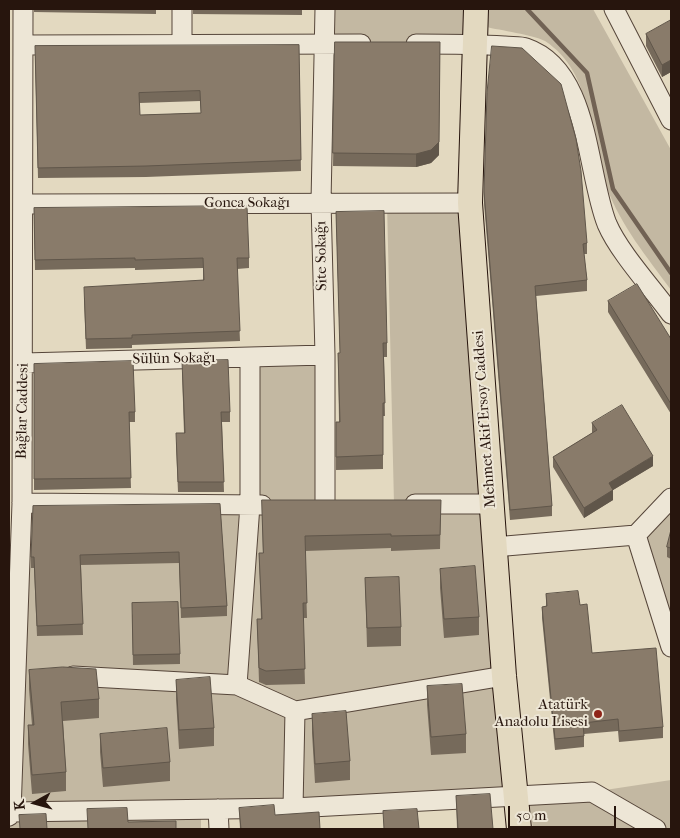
<!DOCTYPE html>
<html>
<head>
<meta charset="utf-8">
<style>
	body { margin:0 }
	#map { position:relative; width:680px; height:838px; overflow:hidden; background:#e3d9c0; font-family:"IM FELL French Canon",serif }
	canvas { display:block }
	.frame { position:absolute; inset:0; border:10px solid #27150d; pointer-events:none }
	.north { position:absolute; left:10px; top:778px; width:50px; height:50px; -webkit-text-stroke:4px #ede6d6; paint-order:stroke; rotate:263deg; font-size:14px; font-weight:700; line-height:20px; text-align:center; color:#27150d }
	.north::after { content:''; display:block; margin:auto; width:18px; height:22px; background:#27150d; clip-path:polygon(50% 0,100% 100%,50% 72%,0 100%) }
	.scale { position:absolute; left:508px; top:806px; width:108px; height:22px; box-sizing:border-box; border:2px solid #27150d; border-top:0; padding-left:6px; font-size:15px; line-height:18px; white-space:nowrap; color:#27150d; -webkit-text-stroke:4px #ede6d6; paint-order:stroke }
</style>
</head>
<body>
<div id="map">
<canvas width="680" height="838"></canvas>
<div class="frame"></div>
<div class="north">K</div>
<div class="scale">50 m</div>
</div>
<script>
const context = document.querySelector('canvas').getContext('2d');
context.lineJoin = 'round';
function fillPath(path, color) { context.fillStyle = color; context.fill(path, 'evenodd'); }
function strokePath(path, color, width, dash) { context.strokeStyle = color; context.lineWidth = width; context.lineCap = dash ? 'butt' : 'round'; context.setLineDash(dash || []); context.stroke(path); }
function drawText(font, color, halo, rows, align = 'center') {
  context.font = font + ' "IM FELL French Canon",serif'; context.lineWidth = 4; context.setLineDash([]); context.textBaseline = 'middle'; context.strokeStyle = halo; context.fillStyle = color; for (const [text, x, y, turn = 0] of rows) {
    context.save(); context.translate(x, y); context.rotate((+turn || 0) * Math.PI / 180); context.textAlign = isNaN(turn) ? turn : align; if (halo) context.strokeText(text, 0, 0); context.fillText(text, 0, 0); context.restore();
  }
}
const green = new Path2D(`
	M325 9H476L475 44H325Z
	M487 9H593L671 150V290C647 257 621 226 607 188 588 138 594 73 545 41 534 35 499 30 486 27Z
	M387 203H470L515 795 201 809V829H9L22 503 249 505 250 357 325 355V504H394Z
	M671 498V647L636 535Z
	M671 780V829H533L528 795 592 792Z`);
const stream = new Path2D(`
	M527 9 587 73 613 189 671 273`);
const minor = new Path2D(`
	M182 9V43
	M614 9 671 120
	M416 44C446 44 475 44 504 46 511 47 520 46 526 48 590 70 586 171 607 224 619 252 652 288 671 314
	M23 45 361 44
	M24 204 470 203
	M24 363 325 355
	M22 503 262 505
	M325 504V355L321 202 325 9
	M415 504H491
	M636 535 671 647
	M494 547 636 535 671 498
	M73 676 237 685 250 505V357
	M237 685 295 711 504 676
	M293 808 295 711
	M218 809 219 829
	M11 812 293 808 592 792 656 829
	M9 816 11 812 22 503 23 9`);
const major = new Path2D(`
	M476 9 470 203 504 676 519 829`);
const wall = new Path2D(`
	M34 9H156V14L34 12Z
	M193 9H302V15L193 14Z
	M671 20V72L662 77 646 46V34Z
	M335 42 439 155 431 163 416 167 333 166Z
	M299 45 301 171 146 177 38 178 35 56ZM200 101 201 113 140 115 139 103Z
	M484 192 587 243V254H584L587 280V291L536 296 552 506V516L510 520 484 203Z
	M34 208 249 258V268L237 269 240 341 132 345V348L86 349 84 298 203 280V268L135 270V268L35 270Z
	M336 212 387 343V357H384L385 416H383V469L336 470V422H339L338 353H340Z
	M608 301 671 339V414L608 312Z
	M34 364 135 412V422H129L131 488 34 490Z
	M182 372 230 412V422H222L224 492H178L176 443 184 433Z
	M592 423 653 466 613 490V500L584 518 553 467V457L592 433Z
	M262 500H441L440 549 391 551V548L305 551 307 618H303L305 684 266 685 259 682 257 619H261L259 553H263Z
	M220 504 227 606V616L181 618 179 563 81 565 83 635 37 636 34 568H31V557Z
	M671 530V559L667 557V547Z
	M440 569 479 617V635L444 638 440 588Z
	M365 578 401 627V646L367 647Z
	M546 594 580 605 592 653 663 727V738L619 742 618 731 584 734V747L555 750 542 618V607L546 606Z
	M132 614 180 654V664L133 665Z
	M29 670 99 699V718L63 721 66 772V791L32 794 28 744V725H32L29 689Z
	M176 680 214 728V746L179 749 176 699Z
	M427 686 466 734V753L431 755 427 705Z
	M312 714 350 761V780L315 783 312 733Z
	M100 734 170 762V781L103 787 100 752Z
	M456 796 493 829H457Z
	M239 808 275 815 320 829H240Z`);
const shadedWall = new Path2D(`
	M440 42 439 155 431 163 416 167V154Z
	M671 60V72L662 77V65Z
	M653 456V466L613 490V500L584 518V508L609 483Z`);
const building = new Path2D(`
	M671 20V60L662 65 646 34Z
	M335 42H440L439 142 431 150 416 154 333 153Z
	M299 45 301 160 146 166 38 168 35 46ZM200 91 201 113 140 115 139 93Z
	M492 46 522 48 561 84 576 139 581 171 587 243 583 244 587 280 535 286 552 506 510 510 484 192 487 93Z
	M247 206 249 258H237L240 331 132 335V338L86 339 84 287 204 280 203 258 135 260V258L35 260 34 208Z
	M384 211 387 343H383L385 403H383V455L336 457V422H340L338 353H340L336 212Z
	M637 284 671 339V404L608 301Z
	M228 360 230 412H221L224 482H178L176 433H185L182 361Z
	M133 361 135 412H129L131 478 34 479V364Z
	M622 405 653 456 609 483 613 490 584 508 553 457 597 430 592 423Z
	M262 500H441L440 535 391 536V534L305 536 307 603H303L305 669 266 671 259 668 257 619H262L259 553H263Z
	M220 504 227 606 181 608 179 552 80 555 83 624 37 626 34 557H31L33 506Z
	M671 530V548L667 547Z
	M475 566 479 617 444 619 440 569Z
	M399 577 401 627 367 628 365 578Z
	M578 591 580 605 587 604 592 653 656 648 663 727 619 731 618 719 583 723 584 736 555 739 542 607 547 606 546 594Z
	M178 602 180 654 133 655 132 603Z
	M63 667 96 669 99 699 61 702 66 772 32 775 28 725H34L29 670Z
	M210 677 214 728 179 730 176 680Z
	M462 684 466 734 431 737 427 686Z
	M346 711 350 761 315 764 312 714Z
	M167 728 170 762 103 768 100 734Z
	M490 794 493 829H458L456 796Z
	M274 805 275 815 319 812 320 829H241L239 808Z
	M127 808 128 822 176 821V829H88L87 809Z
	M417 809 419 829H384L383 811Z
	M46 814 47 829H20L19 815Z`);
const markers = [
	[598,714,5,"#8f2418"]
];
const streetNames = [
	["Gonca Sokağı",247,203],
	["Site Sokağı",322,256,-91],
	["Sülün Sokağı",174,359,-1],
	["Bağlar Caddesi",23,411,-89],
	["Mehmet Akif Ersoy Caddesi",485,419,-94]
];
const poiNames = [
	["Atatürk",588,705],
	["Anadolu Lisesi",588,722]
];
fillPath(green, '#c3b8a2');
strokePath(stream, '#716254', 4.5);
strokePath(minor, '#56463a', 21);
strokePath(major, '#27150d', 26);
strokePath(minor, '#ede6d6', 19);
strokePath(major, '#e3d9c0', 24);
fillPath(wall, '#766a5b');
fillPath(shadedWall, '#60564a');
fillPath(building, '#897b6a');
strokePath(building, '#60564a', 1);
for (const [x, y, r, color] of markers) { const dot = new Path2D(); dot.arc(x, y, r, 0, 2 * Math.PI); context.fillStyle = color; context.fill(dot); strokePath(dot, '#ede6d6', 2); }
drawText('15px', '#27150d', '#ede6d6', streetNames);
drawText('15px', '#27150d', '#ede6d6', poiNames, 'right');
</script>
</body>
</html>
